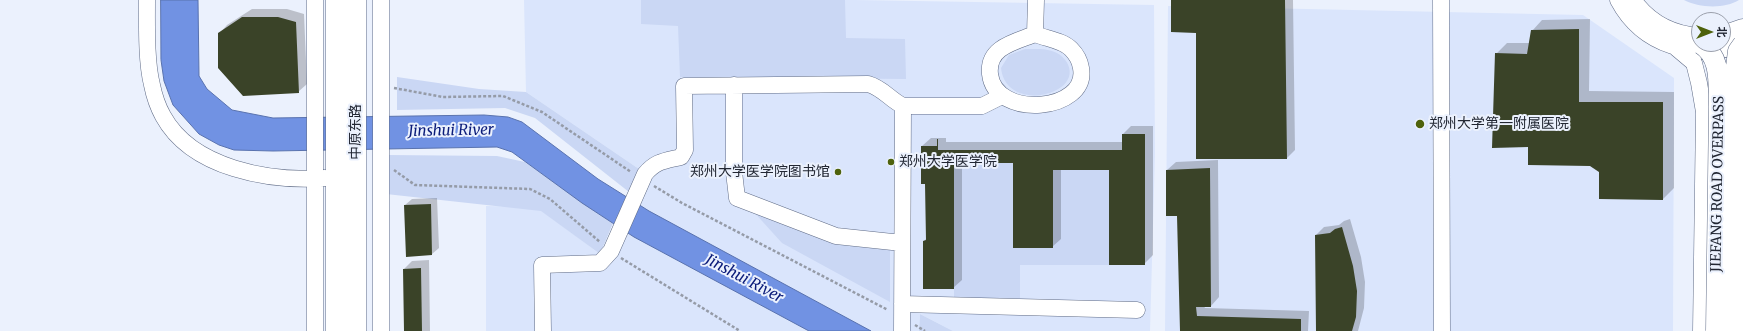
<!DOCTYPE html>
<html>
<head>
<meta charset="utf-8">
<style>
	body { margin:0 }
	#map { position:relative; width:1743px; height:331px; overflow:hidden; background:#ebf1fd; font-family:Merriweather,"Noto Sans SC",serif }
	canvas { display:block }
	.north { position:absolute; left:1691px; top:12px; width:40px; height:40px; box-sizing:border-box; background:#ebf1fd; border:1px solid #9ba0ac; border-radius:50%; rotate:90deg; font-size:11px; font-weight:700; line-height:16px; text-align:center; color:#222733 }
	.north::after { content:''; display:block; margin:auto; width:14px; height:18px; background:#4e620c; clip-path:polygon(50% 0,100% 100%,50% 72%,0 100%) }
</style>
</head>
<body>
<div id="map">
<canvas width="1743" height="331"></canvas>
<div class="north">北</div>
</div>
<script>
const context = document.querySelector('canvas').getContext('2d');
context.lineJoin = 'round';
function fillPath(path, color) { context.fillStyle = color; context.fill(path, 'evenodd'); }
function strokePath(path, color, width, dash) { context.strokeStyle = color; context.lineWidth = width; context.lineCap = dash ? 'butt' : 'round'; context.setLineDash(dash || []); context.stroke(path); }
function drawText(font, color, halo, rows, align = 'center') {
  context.font = font + ' Merriweather,"Noto Sans SC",serif'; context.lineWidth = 4; context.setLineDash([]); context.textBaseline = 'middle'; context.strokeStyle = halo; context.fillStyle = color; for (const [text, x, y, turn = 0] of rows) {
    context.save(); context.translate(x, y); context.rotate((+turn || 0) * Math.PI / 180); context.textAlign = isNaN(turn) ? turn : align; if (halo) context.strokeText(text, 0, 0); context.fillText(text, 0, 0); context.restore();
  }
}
const built = new Path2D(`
	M524 0H855L1154 5 1155 154 1150 331H953L920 314 919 331H486V206L537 207 600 254 639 169 526 92Z
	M1168 6 1583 15 1674 78 1673 331H1165Z`);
const green = new Path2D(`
	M641 0H845L846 38 905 39 906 79 680 77 678 26 641 24Z
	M1684 0H1739C1725 9 1699 8 1684 0Z
	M1025 49C1040 49 1056 47 1066 61 1088 94 1006 115 1001 68L1009 55Z
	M397 77 479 89 526 92 639 169 629 192 535 118 505 108 397 110Z
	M388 155 497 156 525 162 613 223 600 254 541 211 386 194Z
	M954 163H1013L1014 248H1053V170H1109V265H1020V298H954Z
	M753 211 841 245 890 250V302L782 243Z
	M920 314 953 331H919Z`);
const water = new Path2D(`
	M161 0H198L199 76 207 89 232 110 273 118 484 115 508 117 522 122 598 179 649 211 871 331H809L634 237 582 203 512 152 497 147 273 151 234 150 219 145 199 134 173 105 164 81 161 60Z`);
const shadow = new Path2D(`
	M1172 0H1293L1295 150 1287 158 1197 32Z
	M252 9H287L304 14 307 84 298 92 219 34 227 25Z
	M1590 19 1589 91 1674 92V188L1663 199 1600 172 1591 165 1530 146 1496 54 1507 43H1530L1532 31 1542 20Z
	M1131 126H1153V255L1144 264 1110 169H1061V239L1052 247 1014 162H962V280L953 288 924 241 927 238 926 183 922 146 931 138H946V142H1123V134Z
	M1218 160 1219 297 1211 306H1204L1205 308 1309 311 1308 331H1181L1178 214 1167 170 1176 162Z
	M437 198 439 248 432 254 407 255 405 205 412 199Z
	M1350 219 1361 257 1365 282 1364 308 1358 331H1317L1316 235 1324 227 1339 225 1344 221Z
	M429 260 430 331H405L404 269 412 261Z`);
const building = new Path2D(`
	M1171 0H1285L1287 159H1196V33L1171 32Z
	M242 17H278L296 22 299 93 243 96 218 68V33Z
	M1579 29V102H1663V200L1599 199V172L1590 166 1528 165V147L1492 148 1495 53 1527 54 1531 30Z
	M1122 134H1145V265H1109V170H1053V248H1013V163H954V289H923V241L926 240 925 184H921V146H937V139H938V150H1122Z
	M1210 168 1211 307H1196L1197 316 1301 319V331H1180L1177 216H1166V170Z
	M431 204 432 255 406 257 404 205Z
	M1342 227 1353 266 1357 291 1356 317 1352 331H1316L1315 235 1330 233 1335 229Z
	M421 268 422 331H404L403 269Z`);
const path = new Path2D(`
	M394 88 443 97 503 96 542 112 631 172
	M394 170 415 185 530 189 550 199 600 242
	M654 186 682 203 888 310
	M621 258 740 331
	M915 325 925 331`);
const minor = new Path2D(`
	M147 0C147 25 146 61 152 85 154 95 158 107 163 116 192 169 270 182 325 178
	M1441 0 1442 331
	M1618 0C1643 47 1695 60 1743 45
	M1035 34C1047 39 1062 40 1071 49 1076 54 1080 61 1081 68 1089 112 995 120 990 74 987 47 1015 42 1035 34Z
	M1035 34 1036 0
	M1675 47 1694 63 1699 83 1704 112 1701 331
	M734 85V172L737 198 836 236 902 243
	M902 304 1137 310
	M315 331V0
	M381 331V0
	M543 331 542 265 600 263 611 251 645 174C656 161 664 161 681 157L685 150 684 86 868 84C883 88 889 99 903 106H982L1002 96
	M902 331 903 106`);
const major = new Path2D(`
	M1631 0C1647 23 1671 36 1699 38
	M1723 36 1743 29
	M336 331V0
	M356 331V0`);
const majorBridge = new Path2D(`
	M1701 44C1722 57 1718 84 1719 106L1716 331
	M1733 331V92L1738 51 1743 44`);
const markers = [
	[1420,124,5,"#4e620c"],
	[891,162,4,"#4e620c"],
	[838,172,4,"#4e620c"]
];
const poiNames = [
	["郑州大学第一附属医院",1429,124],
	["郑州大学医学院",899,162],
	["郑州大学医学院图书馆",830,172,"right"]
];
const streetNames = [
	["中原东路",356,132,-90],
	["JIEFANG ROAD OVERPASS",1718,184,-89]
];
const waterNames = [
	["Jinshui River",451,131,-1],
	["Jinshui River",744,279,28]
];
fillPath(built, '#dae5fc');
fillPath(green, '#cad7f4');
fillPath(water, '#7192e3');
strokePath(water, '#5972ae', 1);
fillPath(shadow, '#0003');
fillPath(building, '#3a4328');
strokePath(minor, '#5f6b86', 17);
strokePath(major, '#5f6b86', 21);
strokePath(path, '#959ba7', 2.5, [3, 2]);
strokePath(minor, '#fff', 16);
strokePath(major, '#fff', 20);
strokePath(majorBridge, '#5f6b86', 21, []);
strokePath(majorBridge, '#fff', 20);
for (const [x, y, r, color] of markers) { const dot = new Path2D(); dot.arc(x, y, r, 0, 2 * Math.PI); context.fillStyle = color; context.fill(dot); strokePath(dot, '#ebf1fd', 1.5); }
drawText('14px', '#222733', '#ebf1fd', poiNames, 'left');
drawText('14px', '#222733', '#ebf1fd', streetNames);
drawText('italic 15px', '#0a1b79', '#ebf1fd', waterNames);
</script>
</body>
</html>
